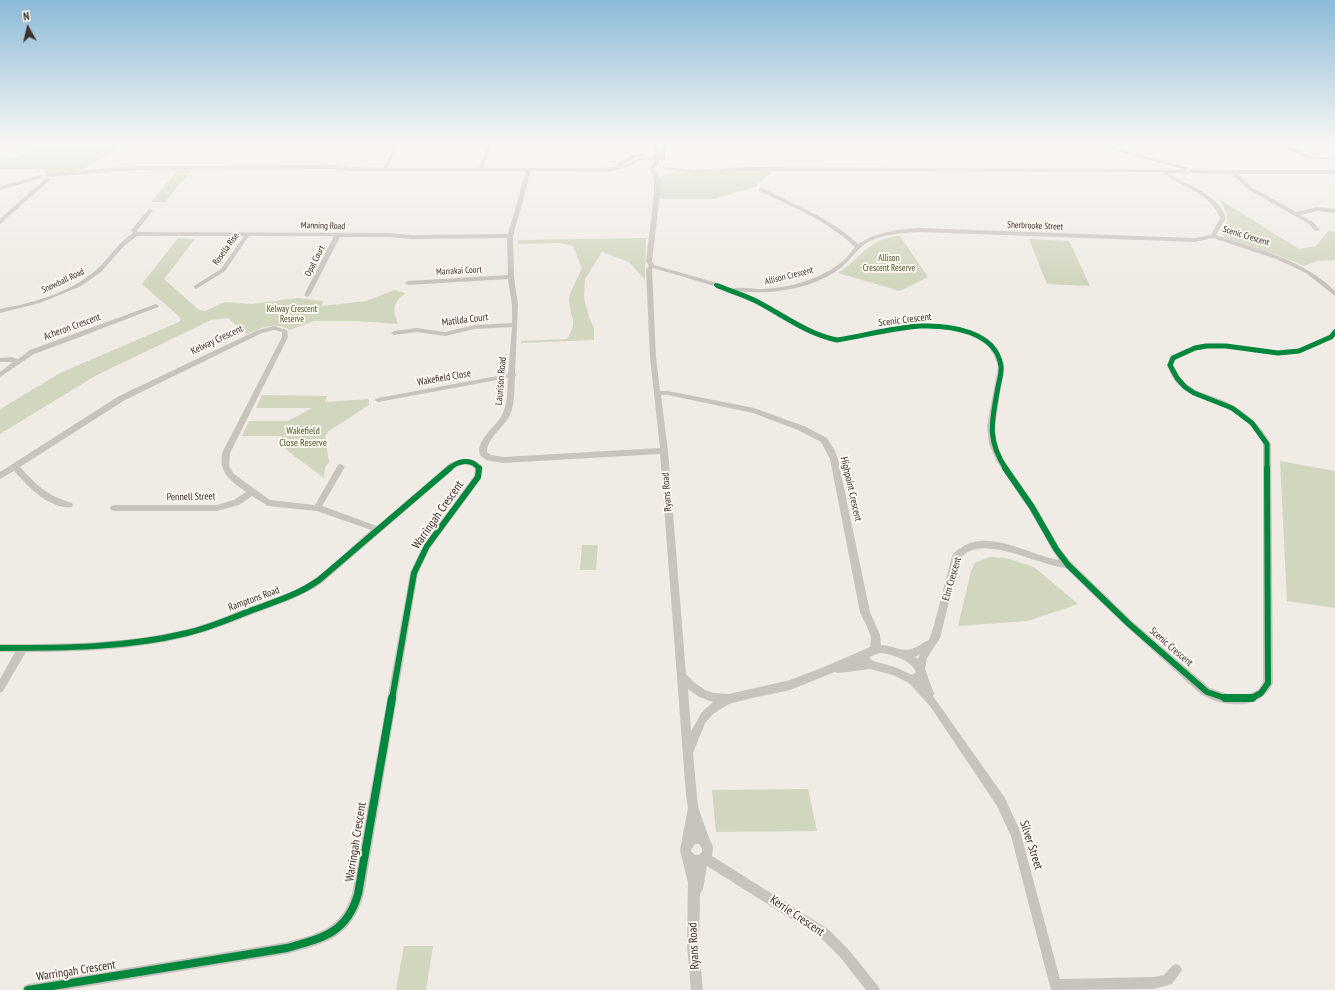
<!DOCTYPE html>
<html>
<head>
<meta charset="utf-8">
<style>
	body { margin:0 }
	#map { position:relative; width:1335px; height:990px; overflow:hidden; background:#f0ebe5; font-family:"PT Sans Narrow",sans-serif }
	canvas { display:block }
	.north { position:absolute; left:8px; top:8px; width:40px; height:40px; -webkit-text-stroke:3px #fbf5ee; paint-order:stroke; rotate:352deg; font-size:11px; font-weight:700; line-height:16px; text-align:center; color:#3b302b }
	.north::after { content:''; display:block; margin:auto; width:14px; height:18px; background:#3b302b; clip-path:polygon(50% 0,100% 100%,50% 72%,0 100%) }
</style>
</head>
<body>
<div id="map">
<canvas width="1335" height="990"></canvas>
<div class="north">N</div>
</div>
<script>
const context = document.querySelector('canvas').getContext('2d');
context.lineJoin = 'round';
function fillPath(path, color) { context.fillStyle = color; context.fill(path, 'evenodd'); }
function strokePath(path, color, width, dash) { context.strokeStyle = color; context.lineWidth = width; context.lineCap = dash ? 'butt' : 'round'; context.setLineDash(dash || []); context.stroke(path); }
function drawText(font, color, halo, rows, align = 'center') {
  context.font = font + ' "PT Sans Narrow",sans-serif'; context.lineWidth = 4; context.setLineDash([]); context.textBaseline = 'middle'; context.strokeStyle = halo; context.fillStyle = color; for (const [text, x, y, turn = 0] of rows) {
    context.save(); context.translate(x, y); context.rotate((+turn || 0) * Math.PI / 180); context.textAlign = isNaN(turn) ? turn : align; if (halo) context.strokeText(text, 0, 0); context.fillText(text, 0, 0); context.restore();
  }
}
const green = new Path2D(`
	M21 143H126L121 148 90 164 84 170 46 174 43 169H0V161L28 153Z
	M177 171H191L165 202H151Z
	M773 171 756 186 715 199H659L658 188 660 177 666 173Z
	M1219 199 1299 249 1316 246 1328 231 1335 232V260L1317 261 1305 266 1272 253 1225 238 1222 234C1230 214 1229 218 1219 199Z
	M900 236 928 277 900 291 838 273C861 258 869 238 900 236Z
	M178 238 195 239 164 279 199 310 205 311 225 302 252 304 298 298 323 301 322 306 366 301 395 290 406 293C392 303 393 309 398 324L358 321H314L290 330C275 321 261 328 247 334L228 318 211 320 95 376 0 434V410L2 408 60 373 179 322 181 318 142 284Z
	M646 238 645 280 629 262 602 252 585 279 584 298 589 317 594 328V340L521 343V341L567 339C579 320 570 319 569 300 569 293 579 276 582 268L573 246 560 243 518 244V240Z
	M1029 239 1069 241 1090 286 1047 284Z
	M262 395 327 396 325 402 369 399V405L329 431 325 436 329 462 325 468 324 478 285 449 281 436H242L249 421H288L312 408H256Z
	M1280 461 1335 471V608L1287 601Z
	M582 545H598L596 570H580Z
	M989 557 1006 558 1034 567 1078 604 1028 621 958 626 971 571 975 563Z
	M808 789 817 831 716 832 712 790Z
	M404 946H433L426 990H396Z`);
const minor = new Path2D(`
	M4 143H11L0 146V144Z
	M396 143H400L388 168H479L488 143H492L484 168H606L624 166 639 158 654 157 655 143H659L660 155 661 143H665V160L662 162 659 159V164L653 169 655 170 660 178V194L652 261 654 265 724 285 725 286 732 289C737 286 755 289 762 289 790 288 821 279 843 261 847 257 851 252 855 247 828 221 792 206 759 191V189L761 188C772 192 782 198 792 203 816 214 839 226 858 244 876 232 899 229 920 228L1195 238 1211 235 1220 218C1211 193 1181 187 1162 172L751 171C721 171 692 176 662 169V167L696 170 751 167 1184 170 1186 171V173H1168C1189 188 1216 191 1226 218L1216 235C1259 250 1301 258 1335 291V296L1306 273 1276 259 1213 238 1195 242 920 232C900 233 874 234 859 249 851 257 845 266 835 272 806 290 771 295 737 291 746 295 755 298 763 303 787 315 810 333 837 338L920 324 945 325 972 331 983 336 993 343 999 353 1004 367 995 426 997 444 1003 459 1035 505 1059 547 1071 562 1132 621 1210 688 1228 694H1249L1258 690 1263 682V444C1253 423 1234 410 1212 402 1202 398 1191 395 1182 388 1174 382 1170 373 1167 365L1171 356C1182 351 1193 345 1205 344 1235 341 1268 356 1297 349 1303 348 1323 339 1328 336 1331 334 1332 331 1335 330V336L1333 338C1315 346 1298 356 1278 355 1252 354 1225 343 1198 350 1191 351 1183 356 1176 359L1173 365C1186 393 1202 391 1227 402 1246 412 1261 425 1271 444L1273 683C1261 710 1227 708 1204 696 1195 690 1179 674 1170 666 1134 634 1100 602 1066 568 1040 565 993 540 970 551 966 552 963 556 960 558L940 638 927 658 925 669 934 694 933 696 1005 798 1020 831 1060 979 1154 977 1164 975 1172 966 1176 964 1180 966 1182 970 1172 984 1154 989 1051 990 1011 836 997 806 930 706 909 683 893 675 870 669 839 673 835 672 790 690 748 699 729 704 713 714 705 723 693 753 698 807 709 838 713 847 712 856 828 929 848 949 878 986 880 990H866L840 957 820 937 707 866 703 889 700 894 699 946 703 990H691L687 946 688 883 680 850 688 808 686 795 660 454 503 463 486 460 480 455C475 440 496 427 502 415 508 404 507 390 508 378L378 402 374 400 378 398 508 374 512 327 475 329 445 336 417 332 394 335 391 333 394 331 417 328 445 332 475 325 512 323V305L508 279 408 285 405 283 408 281 508 275 507 238 412 239 389 237H340L310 295 307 297 304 295 334 236H249L225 271 196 289 194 288V286L221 269 244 236H137L123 247 101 272 81 286 40 303 0 313V309C33 303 70 293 96 270 109 259 117 243 133 233L131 230 132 229 148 210 150 209 153 211 137 230 138 232 389 233 412 235 508 234 526 171H351L335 169 135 170 48 177 45 175 48 173 135 166 335 165 351 167 383 168ZM640 160H654L653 164 650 168 653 169 650 171 654 178V194L646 261 649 266 646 269 650 357 660 448 503 457 491 455 487 452C487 438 504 427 510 415 515 403 514 389 515 377L516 375 515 373 518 305 514 277 513 236 531 171 606 172 627 168ZM653 268C687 278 720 286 752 301 781 315 805 336 837 342L920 328H932L957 331 968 334 979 339 988 346 994 355 998 367 987 426 989 444 997 462 1029 509 1053 551 1059 560C1031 556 988 528 961 548 957 550 954 552 952 556L934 625 929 640C923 642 918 647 912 649 901 652 891 645 881 645L880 635 870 612 838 459 835 451 827 438 804 426 754 408 668 391H660L656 357 652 269ZM661 395H668L753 413 798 430 821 442 830 459 860 612C864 623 874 634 870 647L824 667 790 680 729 694 714 693 705 690 695 683 686 674 668 451ZM880 653C892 654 911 660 916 672L912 675 895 667 873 661 869 657ZM920 654 918 659 915 657ZM688 689 699 697 713 702 702 712 691 731ZM695 844H699L702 848V852L699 855H695L691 851 692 848Z
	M1087 143H1093L1189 168 1186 170Z
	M1276 143H1281L1310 156 1335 158V160L1307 158Z
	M1324 143H1329L1335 147V150Z
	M641 153H643V155L636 157 619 166 614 165 632 155Z
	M1191 170H1335V174H1238L1253 188 1296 212 1317 207 1335 209V213L1317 211 1300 215 1313 222 1320 230 1315 231 1309 224 1249 190 1232 174 1189 173V171Z
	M40 175 42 176V178L0 190V186Z
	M46 178 51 179 0 224V219Z
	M156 304 159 306 158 307 80 337 34 354 0 377V372L13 362H0V358L11 357 18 359 30 350Z
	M274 326 287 330 288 337 230 453 229 466 234 474 270 500 315 505 338 465 341 464 345 467 322 506 377 526 450 463C462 459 475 456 483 468L481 479 430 548 418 573 364 894C351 938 327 943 287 954L66 990H22L24 986 28 984 287 942C318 934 342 928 352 894L410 573 424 544 474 476 475 469C469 463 463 464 456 467L322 583C302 597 279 604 256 613 233 622 210 631 187 637 134 650 80 652 26 652L3 691 0 693V679L15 652H0V644C62 644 126 644 187 629 208 624 229 615 250 607 269 600 290 594 308 583 330 569 351 547 371 530L317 511 268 506 252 496 239 505 217 511H114L111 510 110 508 111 506 114 505H217L234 500 246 492C231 481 219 474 222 453L282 337V332L274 330 262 333 125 400 20 467C38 486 46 495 72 503L73 505 72 507C68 508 64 507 59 506 40 500 27 485 14 471L0 479V472L119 396 258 330Z`);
const cyclewayFar3 = new Path2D(`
	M716 285 721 287`);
const cyclewayFar2 = new Path2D(`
	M718 286C731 291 744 295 756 301 783 315 807 334 837 340 863 336 895 327 921 326 949 325 996 331 1001 366 1002 373 999 381 998 387 992 421 986 439 1006 469
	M449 469C457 461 472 457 479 469
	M1267 469V444L1252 423 1232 408 1194 393 1185 387 1177 378 1170 365 1173 358 1195 348 1206 346H1226L1278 353 1299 351 1331 337 1335 332`);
const cyclewayFar1 = new Path2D(`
	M1005 468 1032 507 1056 549 1068 565 1129 624 1207 692 1228 699H1250L1261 693 1268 683 1267 468
	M0 648C62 648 126 648 187 633 209 628 229 619 250 611 274 602 298 595 319 580L450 468
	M392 699 414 573 427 546 478 477 479 468`);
const cycleway = new Path2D(`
	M1225 698H1252
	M28 990 287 948C323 938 347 933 358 894L392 698`);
const farStreetnames = [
	["Manning Road",323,226,1],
	["Sherbrooke Street",1035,226,2],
	["Scenic Crescent",1246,236,17],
	["Rosella Rise",226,249,-54],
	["Opal Court",315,261,-63],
	["Marrakai Court",459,271,-3],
	["Allison Crescent",789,276,-14],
	["Snowball Road",63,281,-25]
];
const farParknames = [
	["Allison",889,258],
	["Crescent Reserve",889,268],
	["Kelway Crescent",292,309],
	["Reserve",292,319]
];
const streetNames = [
	["Matilda Court",465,320,-7],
	["Scenic Crescent",905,320,-7],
	["Acheron Crescent",72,327,-20],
	["Kelway Crescent",217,340,-25],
	["Wakefield Close",444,378,-10],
	["Laurison Road",501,381,-85],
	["Highpoint Crescent",851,489,77],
	["Ryans Road",667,492,-94],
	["Pennell Street",191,497,-1],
	["Elm Crescent",952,579,-74],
	["Ramptons Road",254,599,-20],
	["Scenic Crescent",1171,647,41]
];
const parkNames = [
	["Wakefield",303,431],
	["Close Reserve",303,443]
];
const nearStreetnames = [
	["Warringah Crescent",438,515,-55],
	["Warringah Crescent",356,842,-81],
	["Silver Street",1031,845,72],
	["Kerrie Crescent",797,916,34],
	["Ryans Road",694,946,-93],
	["Warringah Crescent",76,971,-9]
];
fillPath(green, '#d1d6bf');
fillPath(minor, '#c9c3be');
strokePath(cyclewayFar3, '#00873e', 4);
strokePath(cyclewayFar2, '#00873e', 5);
strokePath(cyclewayFar1, '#00873e', 6);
strokePath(cycleway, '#00873e', 8);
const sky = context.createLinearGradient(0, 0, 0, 281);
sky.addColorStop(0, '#8bbad8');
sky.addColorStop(0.51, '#f8f6f3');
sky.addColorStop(1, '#f8f6f300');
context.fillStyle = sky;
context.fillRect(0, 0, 1335, 281);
drawText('9px', '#3b302b', '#fbf5ee', farStreetnames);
drawText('9px', '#4a5a2e', '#fbf5ee', farParknames);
drawText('10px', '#3b302b', '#fbf5ee', streetNames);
drawText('10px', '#4a5a2e', '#fbf5ee', parkNames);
drawText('12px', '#3b302b', '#fbf5ee', nearStreetnames);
</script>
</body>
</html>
